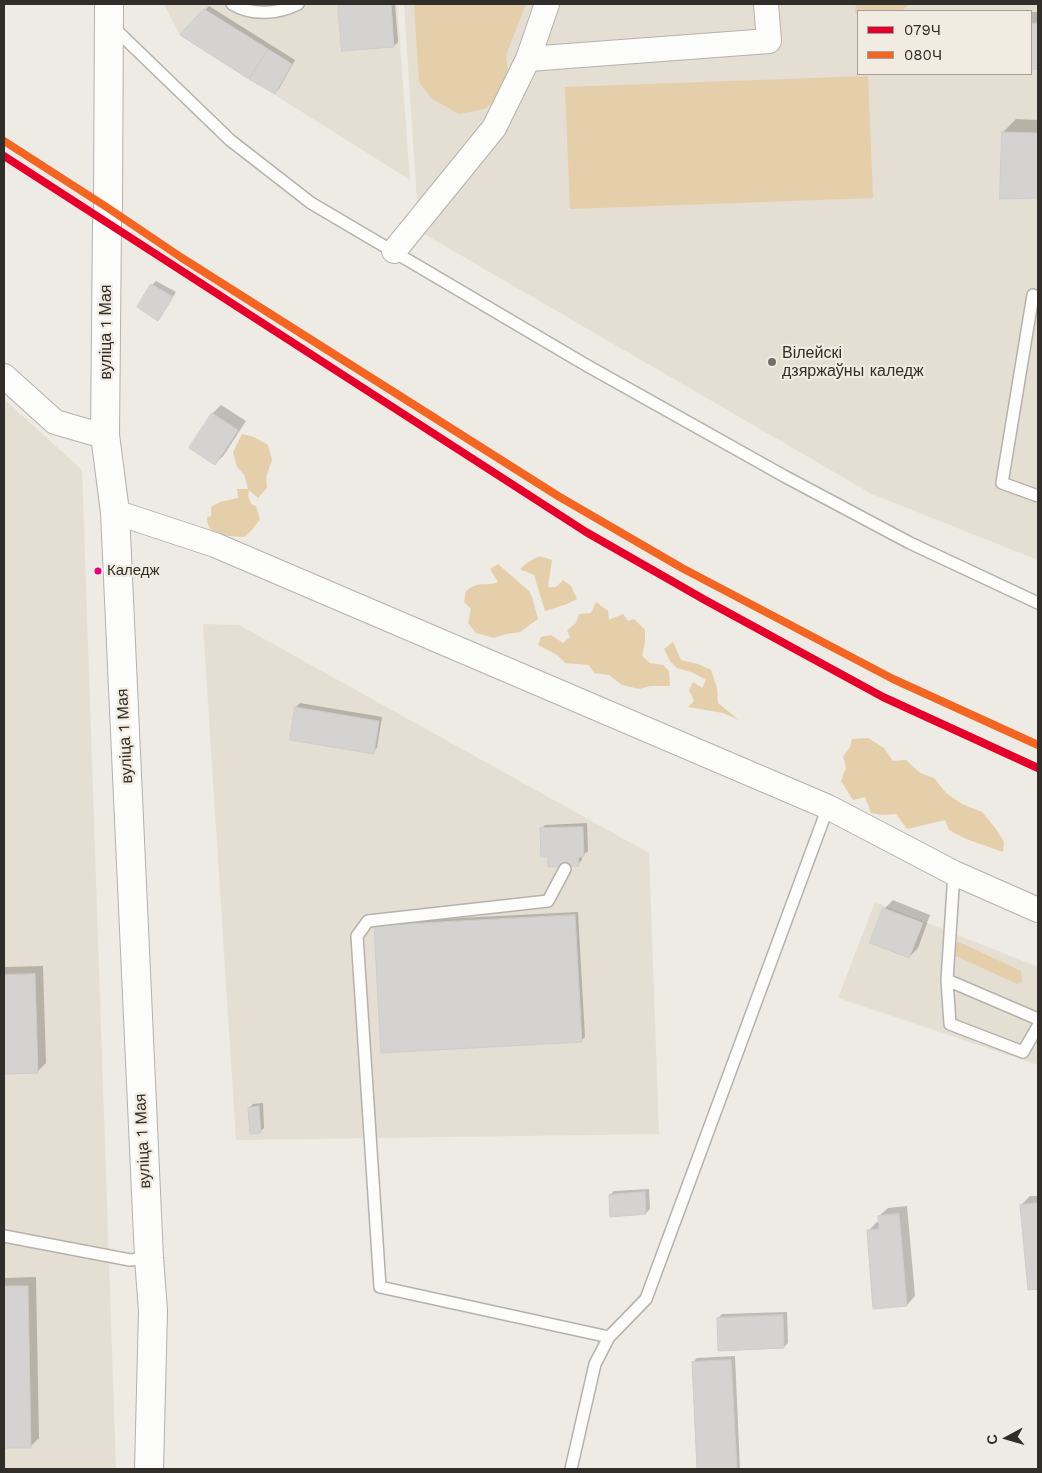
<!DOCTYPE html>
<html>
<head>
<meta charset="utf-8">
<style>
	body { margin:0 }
	#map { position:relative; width:1042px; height:1473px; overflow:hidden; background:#eeeae4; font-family:"Work Sans",sans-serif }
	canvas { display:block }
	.frame { position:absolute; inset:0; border:5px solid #312e2a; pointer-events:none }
	.legend { position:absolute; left:857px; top:10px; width:175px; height:65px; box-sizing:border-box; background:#f1ebe1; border:1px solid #a49f98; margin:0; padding:6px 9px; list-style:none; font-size:15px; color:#312e2a }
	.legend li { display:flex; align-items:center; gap:10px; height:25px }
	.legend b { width:25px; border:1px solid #a49f98 }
	.north { position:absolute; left:982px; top:1413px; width:50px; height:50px; -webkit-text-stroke:4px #f1ebe1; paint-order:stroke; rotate:264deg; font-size:14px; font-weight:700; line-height:20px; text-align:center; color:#312e2a }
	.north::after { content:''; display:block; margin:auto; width:18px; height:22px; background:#312e2a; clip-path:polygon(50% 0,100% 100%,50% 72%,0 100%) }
</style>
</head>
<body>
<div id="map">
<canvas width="1042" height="1473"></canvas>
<div class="frame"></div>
<ul class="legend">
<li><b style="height:6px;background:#e4002b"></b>079Ч</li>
<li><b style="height:6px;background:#f26522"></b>080Ч</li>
</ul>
<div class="north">С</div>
</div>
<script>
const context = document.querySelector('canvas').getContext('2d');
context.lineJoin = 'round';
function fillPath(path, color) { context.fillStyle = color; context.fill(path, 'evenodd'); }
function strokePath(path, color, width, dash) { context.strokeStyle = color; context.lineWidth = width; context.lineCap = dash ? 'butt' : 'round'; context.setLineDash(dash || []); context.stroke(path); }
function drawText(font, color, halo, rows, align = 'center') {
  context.font = font + ' "Work Sans",sans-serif'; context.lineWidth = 4.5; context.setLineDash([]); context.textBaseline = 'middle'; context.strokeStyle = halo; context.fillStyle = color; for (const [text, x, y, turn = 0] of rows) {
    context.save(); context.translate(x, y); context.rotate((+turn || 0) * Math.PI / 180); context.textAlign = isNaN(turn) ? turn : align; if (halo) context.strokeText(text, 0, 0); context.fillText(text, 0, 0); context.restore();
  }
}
const built = new Path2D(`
	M164 4H397L410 180 180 35Z
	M404 4H1038V560L872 494 419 231ZM858 11H1031V74H858Z
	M4 399 82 470 116 1469H4Z
	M203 624 239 625 649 853 659 1134 236 1140Z
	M875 902 1038 967V1065L838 998Z`);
const green = new Path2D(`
	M414 4H526L506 55 510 91 484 109 459 114 431 98 419 82Z
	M856 4H910L901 11H858V15L855 13Z
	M868 76 873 198 570 209 565 87Z
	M242 434 254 437 268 445 272 460 266 477 267 488 258 498 249 490 248 495 251 504 256 506 260 519 252 530 244 537C229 536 206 537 207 517L211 516V507L220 502 238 498 237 489H248L244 474 237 467 233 452Z
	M539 556 552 560 548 587H556L563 580 571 586 577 599 567 604 545 611 534 575 520 569 527 563Z
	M498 564 530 592 533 600 538 619 520 632 506 634 494 638 476 633 468 623 471 609 464 602 466 591C481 579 483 588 498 582L490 569Z
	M596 602 608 611 609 620 623 614 628 621 634 619 645 630V642L642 656 650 663 663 665 669 671 670 686H650L639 689 622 685 609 675 594 673 589 665 565 663 557 655 538 645 541 637 551 635 563 643 570 637 567 630 576 623 579 614 591 613Z
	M673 642 681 660 698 664 711 670 717 688 718 703 739 720 723 713 688 707 694 701 689 690 693 682 702 688 706 680 694 673 677 668 670 661 664 649Z
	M868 738 884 748 893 761 906 760 920 773 934 778 946 793 962 804 982 812 996 829 1004 842 1003 852 966 839 949 830 945 820 907 829 896 814 882 815 871 813 865 797 853 800 841 781 846 768 843 756 850 747 852 739Z
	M959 942 1021 971 1022 981 1017 984 954 955V944Z`);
const shadow = new Path2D(`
	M340 4H395L398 42 394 46 343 50Z
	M209 6 295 60 279 89 275 93 182 34Z
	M1031 12H1038V68H1031Z
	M1016 119 1038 120V197H1001L1003 132Z
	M156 281 176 292 162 315 158 319 152 285Z
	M221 405 246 421 224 455 215 464 212 414Z
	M300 703 382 717 377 748 373 752 296 707Z
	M587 823 588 851 582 856V860L578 864 549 855 541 829 545 825Z
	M893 900 930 915 918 948 909 957 884 909Z
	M578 912 585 1037 581 1041 376 926 380 922Z
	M43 966 46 1063 38 1071 4 1072V967Z
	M263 1103 264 1128 260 1132 249 1108 253 1104Z
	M649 1189 650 1209 646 1213 610 1195 614 1191Z
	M1030 1196H1038V1288L1029 1289 1021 1205Z
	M907 1206 915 1296 907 1305 868 1231 877 1222H880L879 1216 888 1208Z
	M36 1277 39 1438 31 1446 4 1447V1278Z
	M787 1312 788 1343 784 1347 718 1318 722 1314Z
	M735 1356 740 1469H699L693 1362 697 1358Z`);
const building = new Path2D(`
	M338 4H391L394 47 342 51Z
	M204 9 268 49 249 79 180 35Z
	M1038 23V69H1031V24Z
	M268 49 292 64 275 94 249 79Z
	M1002 132 1038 133V198L1000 199Z
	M151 284 173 297 158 321 137 307Z
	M212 413 238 430 215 465 189 448Z
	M295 707 379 721 374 754 290 740Z
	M583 827 584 856 578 858 579 866 548 867V857H541L540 828Z
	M883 908 923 923 909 958 870 943Z
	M575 915 582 1042 381 1053 374 926Z
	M35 974 38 1073 4 1074V975Z
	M259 1106 261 1133 250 1134 248 1108Z
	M645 1192 646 1214 610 1217 609 1195Z
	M1038 1203V1289L1028 1290 1020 1205Z
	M899 1214 907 1306 873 1309 867 1230 879 1229 878 1216Z
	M4 1286H28L31 1448H4Z
	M783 1315 784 1348 718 1351 717 1318Z
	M731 1360 737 1469H697L692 1362Z`);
const lane = new Path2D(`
	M232 4C252 16 278 14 298 4
	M112 26 230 140 311 203 586 365 784 476 910 543 1038 603
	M1033 295 1002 483 1038 496
	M565 869 548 901 368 921 357 936 380 1287 609 1337 646 1299 828 807
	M954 873 947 980 1038 1019
	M947 980 950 1024 1023 1052 1038 1026
	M4 1236 130 1260 149 1258
	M571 1469 595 1364 609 1337`);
const street = new Path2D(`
	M528 59 547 4
	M394 251 494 128 528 59 769 41 766 4
	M4 376 55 422 93 433 105 435
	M115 512 215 545 828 807 954 873 1038 910`);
const secondary = new Path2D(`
	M109 4 108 208 107 224 105 435 115 512 149 1258 153 1311 149 1469`);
const rail1 = new Path2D(`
	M4 156 586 532 705 600 883 697 1038 768`);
const rail2 = new Path2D(`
	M4 141 108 208 182 258 558 496 682 568 893 679 1038 745`);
const markers = [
	[772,362,5,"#73706b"],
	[98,571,4.5,"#e5007d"]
];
const busNames = [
	["Каледж",107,571]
];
const streetNames = [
	["вуліца 1 Мая",106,332,-90],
	["вуліца 1 Мая",125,736,-93],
	["вуліца 1 Мая",143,1141,-93]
];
const poiNames = [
	["Вілейскі",782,353],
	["дзяржаўны каледж",782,371]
];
fillPath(built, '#e5ded2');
fillPath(green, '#e5ceaa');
fillPath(shadow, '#0003');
fillPath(building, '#d4d3d1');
strokePath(building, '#cecdcc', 1);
strokePath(lane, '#b4b2ae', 14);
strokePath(street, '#b4b2ae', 26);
strokePath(secondary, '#b4b2ae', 30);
strokePath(lane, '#fcfcfb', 11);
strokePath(street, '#fcfcfb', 24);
strokePath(secondary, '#fcfcfb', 28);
strokePath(rail1, '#e4002b', 8);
strokePath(rail2, '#f26522', 8);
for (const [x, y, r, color] of markers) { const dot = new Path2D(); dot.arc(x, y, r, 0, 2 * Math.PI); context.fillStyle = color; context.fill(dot); strokePath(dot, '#f1ebe1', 2); }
drawText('15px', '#312e2a', '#f1ebe1', busNames, 'left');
drawText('16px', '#312e2a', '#f1ebe1', streetNames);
drawText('16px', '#312e2a', '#f1ebe1', poiNames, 'left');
</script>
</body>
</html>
